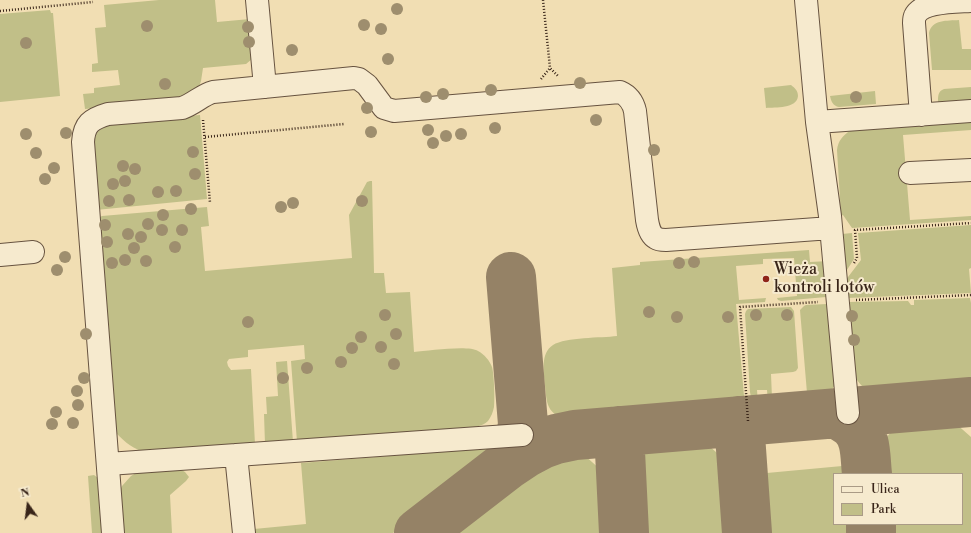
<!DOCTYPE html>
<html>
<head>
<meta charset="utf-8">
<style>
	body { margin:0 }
	#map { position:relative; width:971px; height:533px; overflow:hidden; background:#f1deb3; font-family:"Libre Bodoni",serif }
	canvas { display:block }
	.legend { position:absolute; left:833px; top:473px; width:130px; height:52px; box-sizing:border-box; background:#f6eace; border:1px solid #aa9b86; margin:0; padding:5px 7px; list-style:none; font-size:12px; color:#392519 }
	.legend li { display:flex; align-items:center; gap:8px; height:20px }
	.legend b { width:20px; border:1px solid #aa9b86 }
	.north { position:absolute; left:8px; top:485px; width:40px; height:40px; -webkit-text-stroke:3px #f6eace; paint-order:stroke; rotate:346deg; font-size:11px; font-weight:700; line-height:16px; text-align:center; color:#392519 }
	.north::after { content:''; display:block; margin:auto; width:14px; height:18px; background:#392519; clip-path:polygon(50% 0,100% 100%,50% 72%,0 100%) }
</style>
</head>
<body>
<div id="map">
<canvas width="971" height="533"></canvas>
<ul class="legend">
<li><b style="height:5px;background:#f6eace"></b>Ulica</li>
<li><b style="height:11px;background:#c1bf88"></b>Park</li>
</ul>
<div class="north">N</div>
</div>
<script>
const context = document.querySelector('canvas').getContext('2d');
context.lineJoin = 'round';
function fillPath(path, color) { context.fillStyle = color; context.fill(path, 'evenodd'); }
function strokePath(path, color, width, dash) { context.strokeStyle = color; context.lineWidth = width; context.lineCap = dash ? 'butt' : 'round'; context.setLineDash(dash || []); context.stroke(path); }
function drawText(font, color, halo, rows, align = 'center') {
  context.font = font + ' "Libre Bodoni",serif'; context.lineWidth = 4; context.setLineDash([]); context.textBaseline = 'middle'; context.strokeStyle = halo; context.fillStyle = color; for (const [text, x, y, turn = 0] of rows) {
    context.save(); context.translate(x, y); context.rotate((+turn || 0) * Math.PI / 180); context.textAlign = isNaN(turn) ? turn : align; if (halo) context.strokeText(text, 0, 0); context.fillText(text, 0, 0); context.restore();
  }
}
const green = new Path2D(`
	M159 0H215L217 22 250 19 252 59 246 64 203 68 201 81 199 87 175 101 85 109 83 94 94 93V88L120 85 118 70 92 72V64L98 63 95 28 106 27 104 5Z
	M50 10 51 13H53L60 96 0 102V14Z
	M959 20 962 49H971V70H932L929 33C932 19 947 21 959 20Z
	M791 85C795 88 798 91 798 96 797 109 775 107 766 108L764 88Z
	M971 87V103L940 104 938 102C938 96 938 91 944 89Z
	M875 91 876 104 839 107C833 106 831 101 830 96Z
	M200 115 207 199 96 210 93 140 96 134 102 127 116 122Z
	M971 120V130L903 135 910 220 971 216V220L852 228 843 215 841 216 837 150C838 141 843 135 850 131Z
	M370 181H372L374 273H384L386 293 410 292 414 352C428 351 468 345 478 351 484 354 490 361 492 367 494 373 495 400 494 407 493 412 491 417 488 421 482 427 473 427 465 428L297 442 291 361 305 359 304 345 248 350V357L229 359 227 362 228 366 231 370 251 369 255 444 147 453C133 449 126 443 116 433L96 219 102 216 207 207 209 226 201 227 205 271 352 258 349 215 367 182Z
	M971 225V268L969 269 971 293 847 298 845 281 861 260 858 233Z
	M852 233 854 259 845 273 842 234Z
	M809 250 810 262 829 261V296L826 297 781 301 778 300 777 298 797 296 794 258 763 259V264L736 266 739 300 766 298 765 302 736 304 744 396V399L739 405 566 420C560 417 552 414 549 407 546 401 546 393 545 386 544 373 540 353 553 345 566 337 601 338 617 336L612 268 640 265V262Z
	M970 298 971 303V385L875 393C865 390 858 384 854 374L848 302 908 301 911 305H914V300Z
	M827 304 838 380 831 391 824 398 809 399 807 393 800 310 804 306 806 305Z
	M791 307 794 311 798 368 796 371 793 372 771 374 772 398 768 403 767 390H757L758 403 751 397 750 392 745 314 746 311 748 309Z
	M287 361 293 442 265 444 264 414H267L266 397 278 396 276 362Z
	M954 422 971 437V533H886L885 524H962V474H881L878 448 895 427Z
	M706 443 728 463 732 533H636L631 469 650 447Z
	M502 447 501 450 393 533H254V529L306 524 301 463Z
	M581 452 603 472 608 533H449L539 465 566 454Z
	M853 465V474H834V524H858V533H760L756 474Z
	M178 468 185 472 189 477 186 481 170 495 172 533H119L118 495 122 486 131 476 141 470Z
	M94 475 98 478 103 533H92L88 476Z`);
const taxiway = new Path2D(`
	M837 413C842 417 848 420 853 424 867 437 865 457 867 474
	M739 421 747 533
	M619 431 624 533
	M507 465C516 451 521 442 523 424L511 277
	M871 524V533
	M419 533 507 465 525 453 542 444 556 439 575 435 971 402`);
const path = new Path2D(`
	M543 0 550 68
	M0 11 93 2
	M541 79 550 68 559 77
	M203 120 210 203
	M205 137 344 124
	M854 263 857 258 855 230 971 223
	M856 300 971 295
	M748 421 740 307 818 302`);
const minor = new Path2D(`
	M257 0 265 87
	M806 0 817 122 830 216 848 413
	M921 115 914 23C914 21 914 18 915 16 922 1 957 2 971 1
	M817 122 971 111
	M910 173 971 170
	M0 255 33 252
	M236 455 244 533
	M108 464 522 435
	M113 533 83 142C84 124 91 119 108 114L182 108C194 104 202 95 213 92L354 78 359 79 367 85 384 108 394 111 620 92C629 96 633 102 635 111L647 220C648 226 650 235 656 238 659 240 663 240 666 240L831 228`);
const trees = [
	[397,9],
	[364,25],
	[147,26],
	[248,27],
	[381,29],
	[249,42],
	[26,43],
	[292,50],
	[388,59],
	[580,83],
	[165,84],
	[491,90],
	[443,94],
	[426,97],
	[856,97],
	[367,108],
	[596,120],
	[495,128],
	[428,130],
	[371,132],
	[66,133],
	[26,134],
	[461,134],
	[446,136],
	[433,143],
	[654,150],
	[193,152],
	[36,153],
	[123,166],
	[54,168],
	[135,169],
	[195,174],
	[45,179],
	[125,181],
	[113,184],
	[176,191],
	[158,192],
	[129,200],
	[109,201],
	[362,201],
	[293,203],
	[281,207],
	[191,209],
	[163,215],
	[148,224],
	[105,225],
	[162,230],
	[182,230],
	[128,234],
	[141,237],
	[107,242],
	[175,247],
	[134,248],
	[65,257],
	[125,260],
	[146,261],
	[694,262],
	[112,263],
	[679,263],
	[57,270],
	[649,312],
	[385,315],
	[756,315],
	[787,315],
	[852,316],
	[677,317],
	[728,317],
	[248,322],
	[86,334],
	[396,334],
	[361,337],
	[854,340],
	[381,347],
	[352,348],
	[341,362],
	[394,364],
	[307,368],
	[84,378],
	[283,378],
	[77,391],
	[78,405],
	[56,412],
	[73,423],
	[52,424]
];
const markers = [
	[766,279,4,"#8f2418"]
];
const poiNames = [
	["Wieża",774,270],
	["kontroli lotów",774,288]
];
fillPath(green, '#c1bf88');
strokePath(taxiway, '#958266', 50);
strokePath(minor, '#675340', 24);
strokePath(path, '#392519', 2.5, [1, 2]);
strokePath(minor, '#f6eace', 22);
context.fillStyle = '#9e8e6e';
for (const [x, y] of trees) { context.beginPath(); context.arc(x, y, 6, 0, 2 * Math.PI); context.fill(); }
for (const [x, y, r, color] of markers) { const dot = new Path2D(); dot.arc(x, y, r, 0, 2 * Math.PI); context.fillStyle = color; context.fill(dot); strokePath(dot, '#f6eace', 1.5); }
drawText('16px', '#392519', '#f6eace', poiNames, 'left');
</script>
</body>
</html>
